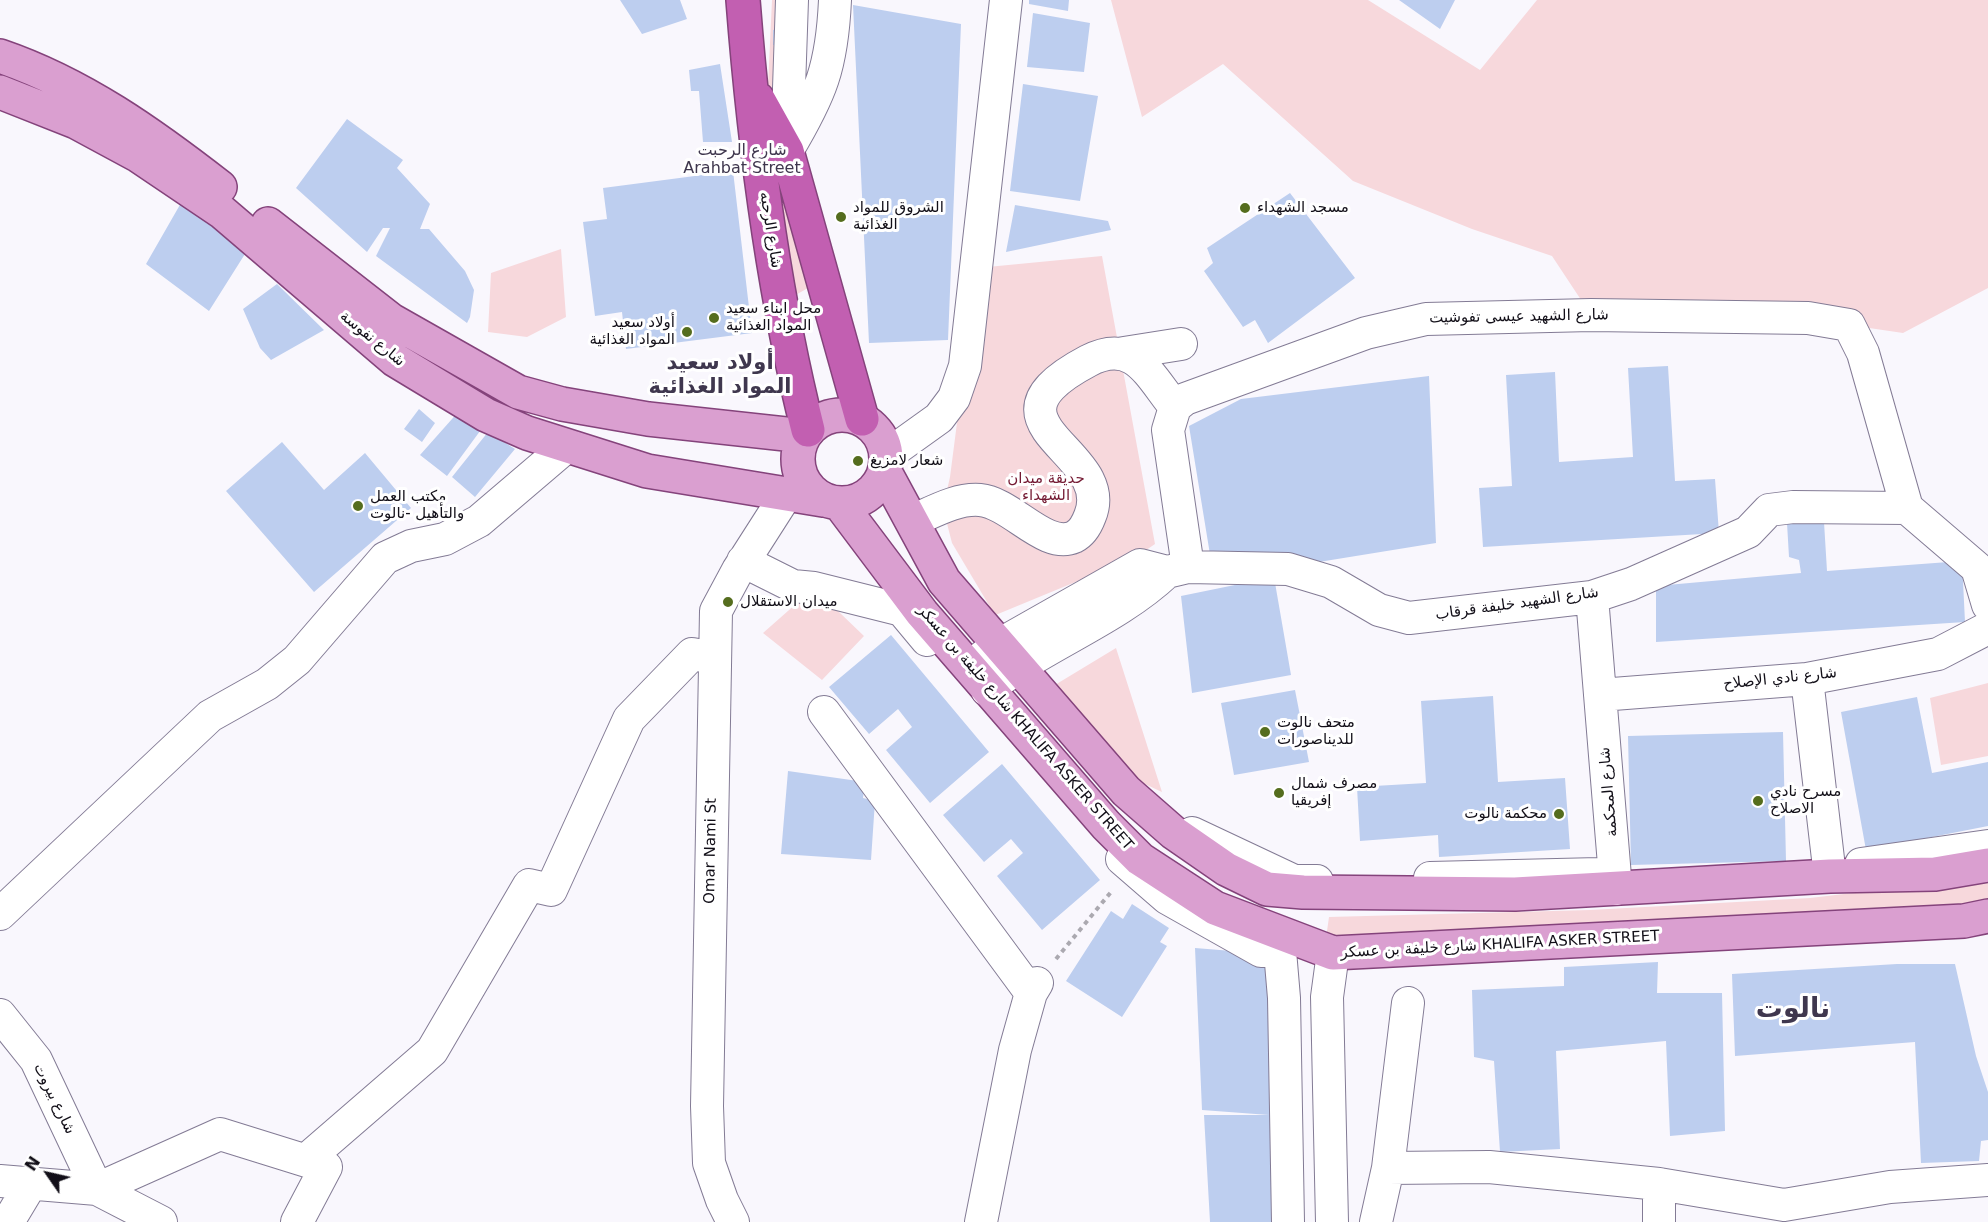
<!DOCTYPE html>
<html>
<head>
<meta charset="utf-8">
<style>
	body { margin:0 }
	#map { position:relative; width:1988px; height:1222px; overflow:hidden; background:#f9f7fd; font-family:"DejaVu Sans",sans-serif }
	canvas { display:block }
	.north { position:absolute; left:18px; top:1144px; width:60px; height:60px; -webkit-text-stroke:4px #fff; paint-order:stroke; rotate:304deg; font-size:16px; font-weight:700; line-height:24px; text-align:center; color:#120f18 }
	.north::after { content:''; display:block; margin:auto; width:21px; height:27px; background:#120f18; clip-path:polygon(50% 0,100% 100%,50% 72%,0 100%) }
</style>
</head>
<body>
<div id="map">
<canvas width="1988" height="1222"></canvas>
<div class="north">N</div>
</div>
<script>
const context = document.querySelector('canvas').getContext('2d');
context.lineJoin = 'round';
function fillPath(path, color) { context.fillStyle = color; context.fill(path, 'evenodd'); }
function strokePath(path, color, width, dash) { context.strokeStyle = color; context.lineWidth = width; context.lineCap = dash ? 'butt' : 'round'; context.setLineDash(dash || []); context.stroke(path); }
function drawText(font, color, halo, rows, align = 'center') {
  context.font = font + ' "DejaVu Sans","Noto Naskh Arabic",sans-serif'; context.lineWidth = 6; context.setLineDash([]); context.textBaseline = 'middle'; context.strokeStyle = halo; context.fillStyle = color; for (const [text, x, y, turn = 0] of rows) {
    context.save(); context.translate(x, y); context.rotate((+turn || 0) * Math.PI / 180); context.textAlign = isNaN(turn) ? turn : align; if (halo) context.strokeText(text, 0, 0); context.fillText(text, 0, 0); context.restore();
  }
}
const green = new Path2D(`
	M772 0H791L786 94 770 97 768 86Z
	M1111 0H1368L1480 70 1537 0H1988V288L1903 333 1849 325 1591 315 1552 256 1472 229 1353 181 1223 64 1142 117Z
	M767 139 808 288 792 297Z
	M561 249 566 317 527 337 488 332 491 273Z
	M1102 256 1155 544 1136 557 981 621 990 607 952 543 943 508 950 477 977 268Z
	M814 588 864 636 822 680 763 633Z
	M1116 648 1162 792 1117 771 1040 694Z
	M1988 683V756L1941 765 1930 698Z
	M1988 877V904L1326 938 1329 917 1590 910 1810 898Z`);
const building = new Path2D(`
	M620 0H680L687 19 642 34Z
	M1029 0H1069L1068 11 1029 4Z
	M1399 0H1455L1440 29Z
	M853 5 961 24 948 340 869 343Z
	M1033 13 1090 23 1084 72 1027 67Z
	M783 27 782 45H773V30Z
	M720 64 732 142H703L699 91H691L689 70Z
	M1023 84 1098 96 1080 201 1010 191Z
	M347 119 403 160 397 168 430 204 420 229H429L465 271 474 290 470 317 467 323 376 256 390 228H383L367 252 296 188Z
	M733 171 752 333 626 349 622 312 595 316 583 222 607 219 603 188Z
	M1290 193 1355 278 1268 343 1255 320 1243 327 1204 271 1213 263 1207 248Z
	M181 203 250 246 209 311 146 264Z
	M1015 205 1108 221 1111 230 1006 252Z
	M277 284 324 330 271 360 260 348 243 309Z
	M1668 366 1675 481 1715 479 1719 533 1483 547 1479 488 1512 486 1506 375 1555 372 1559 462 1633 457 1628 368Z
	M1429 376 1436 543 1214 579 1189 426 1241 399Z
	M419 409 435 423 422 442 404 429Z
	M460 410 483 427 447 476 420 455Z
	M488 432 515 449 475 497 452 477Z
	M282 442 324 490 365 453 411 508 314 592 226 491Z
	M1824 522 1827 571 1962 561 1965 622 1656 642V586L1801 573 1799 560 1789 557 1787 523Z
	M1274 577 1291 675 1192 693 1181 596Z
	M891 635 989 752 930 803 886 750 912 727 898 709 869 734 829 687Z
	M1295 690 1309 762 1234 775 1221 703Z
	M1493 696 1498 782 1565 778 1570 849 1439 857 1438 835 1360 841 1357 787 1426 783 1421 701Z
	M1917 697 1932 773 1988 762V826L1866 850 1841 712Z
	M1783 732 1786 861 1631 865 1628 736Z
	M1002 764 1100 880 1042 930 997 876 1023 853 1011 839 984 862 943 815Z
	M788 771 865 782 863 798 875 801 871 860 781 854Z
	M1132 904 1169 928 1160 942 1167 946 1122 1017 1066 981 1111 911 1123 919Z
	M1195 948 1269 954 1282 1222H1210L1204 1115H1269L1202 1110Z
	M1658 962 1657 993H1722L1725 1131 1670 1136 1666 1041 1556 1051 1560 1149 1500 1152 1494 1061 1474 1057 1472 990 1564 986V967Z
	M1897 964H1955L1976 1056 1988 1092V1140L1981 1141 1979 1161 1921 1163 1915 1042 1735 1056 1732 974Z`);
const path = new Path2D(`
	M1056 959 1111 892`);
const minor = new Path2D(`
	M787 147 792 0
	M787 151C821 94 832 67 835 0
	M1124 353 1181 344
	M886 456 939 418 954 398 965 366 1006 0
	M1907 508 1977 568 1988 605
	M912 521C933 512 957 498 980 500 1012 503 1045 550 1074 537 1082 533 1087 524 1090 516 1117 450 967 425 1088 361 1134 337 1149 375 1175 407
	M743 561 793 586 814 588 902 610 927 640
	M1188 567 1168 430 1175 407 1185 399 1366 333 1426 319 1591 315 1808 318 1849 325 1863 353 1907 508
	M1592 597 1616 889
	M969 667 997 646 1140 565 1167 572 1188 567 1288 569 1331 582 1379 610 1409 618 1592 597 1631 584 1748 532 1769 510 1793 507 1907 508
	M1807 679 1830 876
	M987 690C1043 645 1115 621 1167 572
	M1600 695 1807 679 1938 654 1988 628
	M824 712 1031 993
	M1192 833 1294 881H1317
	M1122 859 1167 898 1261 951H1280
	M1861 864 1988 846
	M1430 878 1599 874
	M0 914 210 716 267 684 297 660 385 558 411 546 445 539 479 521 567 446
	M1276 932 1280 951 1284 998 1288 1222
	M0 1015 36 1060 97 1189 220 1134 326 1167 297 1222
	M306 1160 432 1051 529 885 551 890 629 719 692 654 715 658
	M1388 1168 1408 1003
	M0 1181 97 1189 161 1222
	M8 1222 32 1182
	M733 1222 722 1200 709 1163 707 1106 716 611 738 570 786 495
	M981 1222 1015 1050 1031 993 1037 983
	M1332 1222 1327 997 1333 953
	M1376 1222 1388 1168 1489 1167 1659 1184
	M1659 1222V1184L1784 1205 1890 1187 1988 1180`);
const major = new Path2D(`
	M0 56C82 84 152 134 220 187
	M0 92 76 122 139 156 222 212 395 360 486 415 527 433 647 471 823 500
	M268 224 391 320 518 392 562 404 648 419 804 436
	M798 459a44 44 0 1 1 88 0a44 44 0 1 1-88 0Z
	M885 472 944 581 1126 791 1174 833 1226 869 1267 889 1303 892 1515 894 1830 876 1935 874 1988 865
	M840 504 922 613 1106 825 1140 859 1215 908 1333 953 1964 921 1988 916`);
const highway = new Path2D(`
	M743 0C754 142 773 292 808 430
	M758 99 787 151 862 419`);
const markers = [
	[1245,208,6,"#556d1e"],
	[841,217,6,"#556d1e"],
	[714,318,6,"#556d1e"],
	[687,332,6,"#556d1e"],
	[858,461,6,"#556d1e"],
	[358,506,6,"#556d1e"],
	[728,602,6,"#556d1e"],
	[1265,732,6,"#556d1e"],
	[1279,793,6,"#556d1e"],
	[1758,801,6,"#556d1e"],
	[1559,814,6,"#556d1e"]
];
const poiNames = [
	["الشروق للمواد",853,208],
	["الغذائية",853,225],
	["مسجد الشهداء",1257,208],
	["محل ابناء سعيد",726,309],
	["المواد الغذائية",726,326],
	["أولاد سعيد",675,323,"right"],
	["المواد الغذائية",675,340,"right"],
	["شعار لامزيغ",870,461],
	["مكتب العمل",370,497],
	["والتأهيل -نالوت",370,514],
	["ميدان الاستقلال",740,602],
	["متحف نالوت",1277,723],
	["للديناصورات",1277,740],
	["مصرف شمال",1291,784],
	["إفريقيا",1291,801],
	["مسرح نادي",1770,792],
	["الاصلاح",1770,809],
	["محكمة نالوت",1547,814,"right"]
];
const streetNames = [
	["شارع الرحبه",770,230,81],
	["شارع الشهيد عيسى تفوشيت",1519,317,-1],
	["شارع نفوسة",372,339,39],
	["شارع الشهيد خليفة قرقاب",1517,604,-8],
	["شارع نادي الإصلاح",1780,679,-6],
	["شارع خليفة بن عسكر KHALIFA ASKER STREET",1025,728,49],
	["شارع المحكمة",1609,792,-95],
	["Omar Nami St",711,851,-89],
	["شارع خليفة بن عسكر KHALIFA ASKER STREET",1500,945,-3],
	["شارع بيروت",54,1099,64]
];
const parkNames = [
	["حديقة ميدان",1046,479],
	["الشهداء",1046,496]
];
const neighbourhoodNames = [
	["شارع الرحبت",742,151],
	["Arahbat Street",742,169]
];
const districtNames = [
	["أولاد سعيد",720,364],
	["المواد الغذائية",720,388]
];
const townNames = [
	["نالوت",1793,1010]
];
fillPath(green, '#f7d8dc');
fillPath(building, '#bdceef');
strokePath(minor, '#837b95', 34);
strokePath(major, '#84437b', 36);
strokePath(highway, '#84437b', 36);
strokePath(path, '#aba9b0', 4, [4.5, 4.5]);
strokePath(minor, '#fff', 32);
strokePath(major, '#da9fd0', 33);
strokePath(highway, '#c25fb1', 33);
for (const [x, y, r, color] of markers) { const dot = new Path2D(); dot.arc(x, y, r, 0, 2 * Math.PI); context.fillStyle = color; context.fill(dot); strokePath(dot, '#fff', 2); }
drawText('15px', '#120f18', '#fff', poiNames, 'left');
drawText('15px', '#120f18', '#fff', streetNames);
drawText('15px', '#741a33', '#fff', parkNames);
drawText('16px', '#3f374e', '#fff', neighbourhoodNames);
drawText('bold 21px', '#3f374e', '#fff', districtNames);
drawText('bold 27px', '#3f374e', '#fff', townNames);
</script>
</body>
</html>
